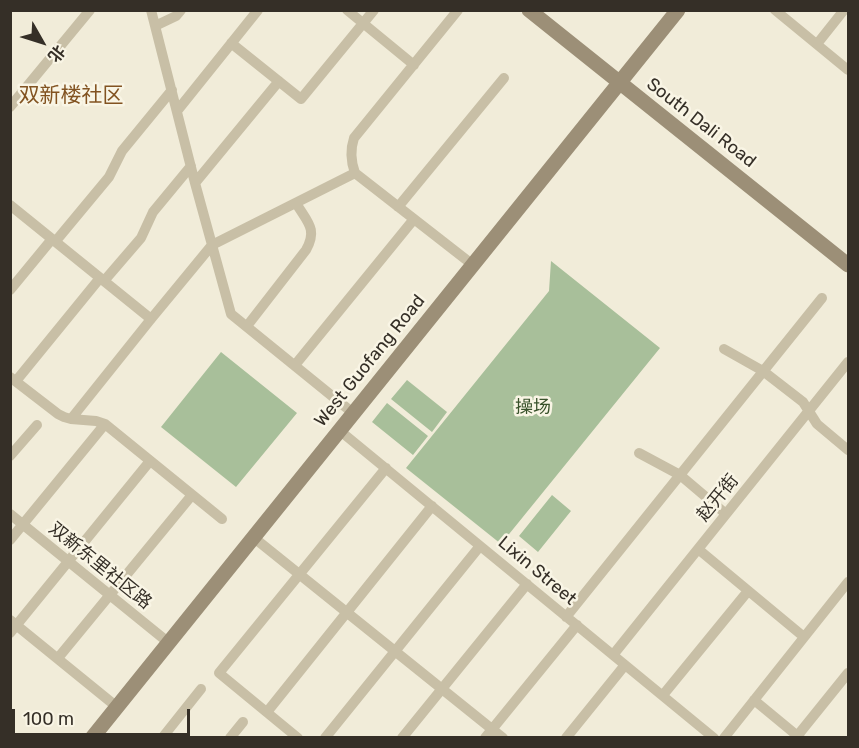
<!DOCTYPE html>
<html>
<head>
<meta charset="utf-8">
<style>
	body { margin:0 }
	#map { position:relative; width:859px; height:748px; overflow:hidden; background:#f1ecd9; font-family:Rubik,"Noto Sans SC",sans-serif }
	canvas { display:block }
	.frame { position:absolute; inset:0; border:12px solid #352f27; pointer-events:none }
	.north { position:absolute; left:12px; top:12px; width:60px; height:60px; -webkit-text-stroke:4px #f9f5e5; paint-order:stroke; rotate:129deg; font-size:16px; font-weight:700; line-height:24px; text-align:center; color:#352f27 }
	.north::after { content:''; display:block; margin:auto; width:21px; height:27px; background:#352f27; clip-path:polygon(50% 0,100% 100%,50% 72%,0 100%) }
	.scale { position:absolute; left:12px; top:709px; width:178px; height:27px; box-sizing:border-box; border:3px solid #352f27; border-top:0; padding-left:8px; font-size:18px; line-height:21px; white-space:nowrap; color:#352f27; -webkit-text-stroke:4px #f9f5e5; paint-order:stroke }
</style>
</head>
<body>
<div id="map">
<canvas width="859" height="748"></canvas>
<div class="frame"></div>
<div class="north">北</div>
<div class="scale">100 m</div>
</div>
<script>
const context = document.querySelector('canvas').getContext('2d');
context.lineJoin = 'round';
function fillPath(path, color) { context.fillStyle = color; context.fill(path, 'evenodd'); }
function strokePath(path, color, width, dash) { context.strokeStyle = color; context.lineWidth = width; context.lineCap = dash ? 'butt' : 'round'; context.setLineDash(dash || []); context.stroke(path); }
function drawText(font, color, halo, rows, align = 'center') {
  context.font = font + ' Rubik,"Noto Sans SC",sans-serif'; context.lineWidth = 5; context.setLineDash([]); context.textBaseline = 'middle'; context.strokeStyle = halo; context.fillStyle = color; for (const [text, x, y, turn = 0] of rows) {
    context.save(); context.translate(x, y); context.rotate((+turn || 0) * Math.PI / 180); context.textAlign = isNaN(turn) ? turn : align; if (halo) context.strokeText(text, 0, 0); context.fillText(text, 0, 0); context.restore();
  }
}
const green = new Path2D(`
	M551 261 660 348 501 544 406 468 549 291Z
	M221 352 297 413 236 487 161 427Z
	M407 380 447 412 432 432 391 399Z
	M387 403 428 436 413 455 372 422Z
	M552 495 571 511 538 552 519 536Z`);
const street = new Path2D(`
	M151 10 195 183 231 314 353 413
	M347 10 414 65
	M775 10 848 70
	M155 26 176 16 181 10
	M231 43 301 99 374 10
	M817 44 844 10
	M10 107 90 10
	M177 111 258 10
	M355 173C351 162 350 150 354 138L458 10
	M195 183 279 81
	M10 205 151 319
	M398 207 504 78
	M55 242 109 177 122 151 172 90
	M104 281 141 238 153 212 191 166
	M10 290 52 239
	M247 326 306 250C318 229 307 222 296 203
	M724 349 763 371 803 402 817 424 848 450
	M295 365 414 219
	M10 377 58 414 64 417 71 419 151 319 212 245 355 173 473 265
	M16 381 100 278
	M71 419 96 421 105 424 222 519
	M339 430 714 738
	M639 453 680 475 726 514
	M10 456 37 425
	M10 514 169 643
	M253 537 503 738
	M10 540 105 424
	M698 549 804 637
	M566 617 822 298
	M10 620 117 707
	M10 633 150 461
	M613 655 848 362
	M58 658 192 495
	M663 695 748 591
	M754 700 800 738
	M267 712 432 506
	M798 735 848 673
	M162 738 201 689
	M230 738 243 722
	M298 738 219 673 386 468
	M325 738 480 546
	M402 738 527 584
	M485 738 577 625
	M566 738 625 665
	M724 738 848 582`);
const secondary = new Path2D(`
	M529 10 848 265
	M92 738 678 10`);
const streetNames = [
	["South Dali Road",701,123,38],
	["West Guofang Road",370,361,-51],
	["赵开街",718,498,-51],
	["双新东里社区路",100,566,39],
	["Lixin Street",537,571,40]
];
const parkNames = [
	["操场",533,408]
];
const quarterNames = [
	["双新楼社区",71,96]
];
fillPath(green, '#a8bf9a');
strokePath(street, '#c8bfa6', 10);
strokePath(secondary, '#9c8f77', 15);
drawText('18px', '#352f27', '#f9f5e5', streetNames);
drawText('18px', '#39522b', '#f9f5e5', parkNames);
drawText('21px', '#825321', '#f9f5e5', quarterNames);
</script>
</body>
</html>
